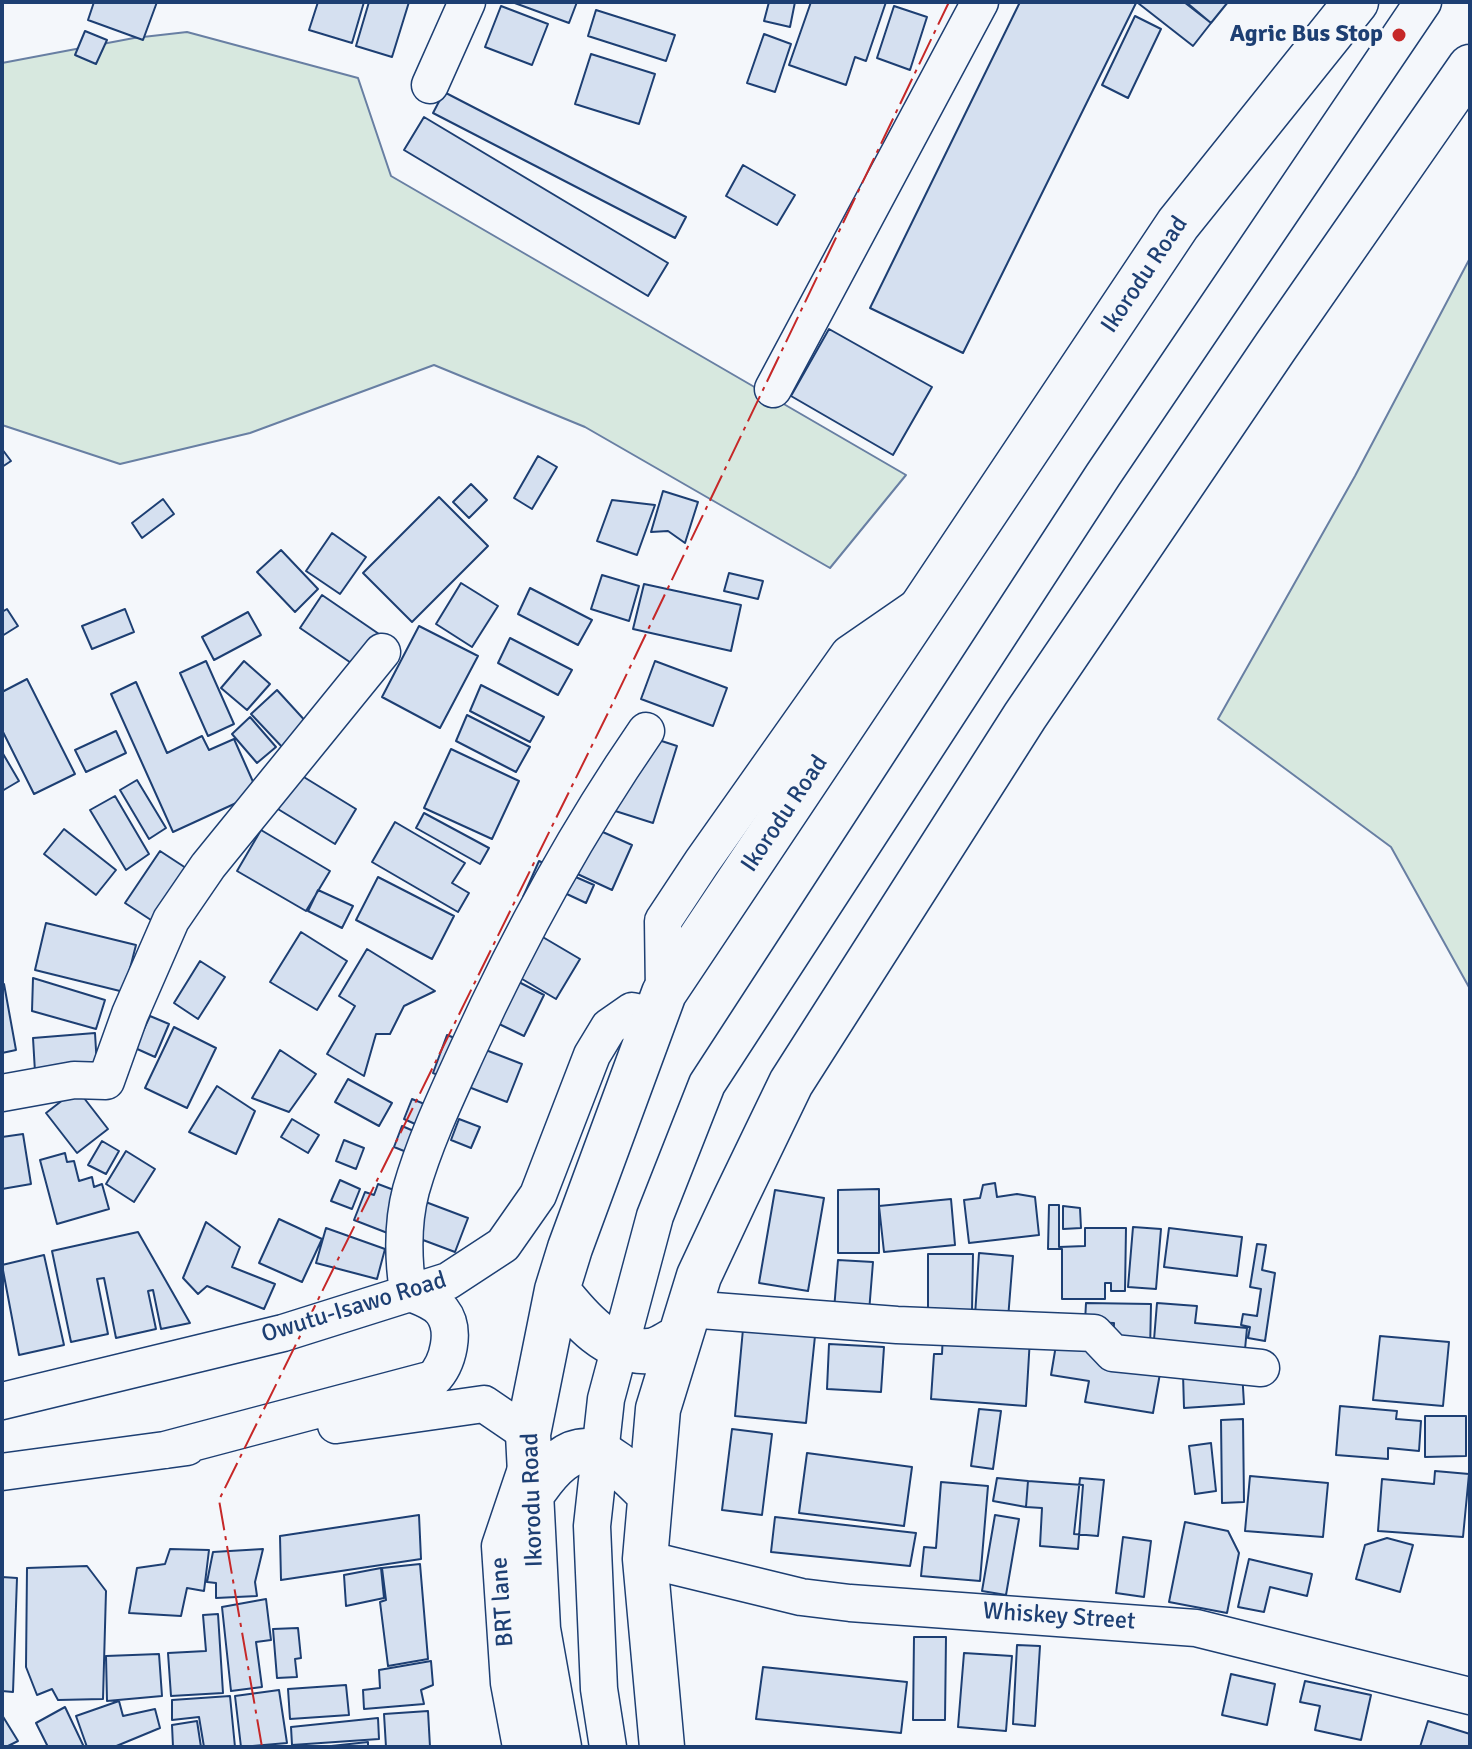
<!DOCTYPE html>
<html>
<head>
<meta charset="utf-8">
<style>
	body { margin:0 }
	#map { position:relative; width:1472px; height:1749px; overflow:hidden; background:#f4f7fb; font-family:Signika,sans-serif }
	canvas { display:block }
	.frame { position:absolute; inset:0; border:4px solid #1d3f73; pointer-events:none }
</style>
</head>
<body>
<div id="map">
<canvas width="1472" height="1749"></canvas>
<div class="frame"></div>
</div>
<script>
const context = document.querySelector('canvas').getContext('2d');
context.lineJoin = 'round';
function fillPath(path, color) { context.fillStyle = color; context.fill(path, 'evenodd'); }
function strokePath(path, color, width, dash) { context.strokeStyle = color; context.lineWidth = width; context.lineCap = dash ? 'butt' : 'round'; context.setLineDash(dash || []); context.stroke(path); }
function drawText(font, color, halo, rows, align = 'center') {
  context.font = font + ' Signika,sans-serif'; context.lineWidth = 6; context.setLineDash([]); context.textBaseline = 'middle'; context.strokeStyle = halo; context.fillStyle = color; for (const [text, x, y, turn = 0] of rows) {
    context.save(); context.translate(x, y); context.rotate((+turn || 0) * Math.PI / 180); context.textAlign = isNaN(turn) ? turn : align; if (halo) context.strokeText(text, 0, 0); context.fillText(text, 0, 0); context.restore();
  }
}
const green = new Path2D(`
	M187 32 358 78 391 176 906 475 830 568 585 427 434 365 250 433 120 464 2 425V63L134 38Z
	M1470 258V989L1391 847 1218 719 1355 476Z`);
const building = new Path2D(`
	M94 2H157L143 40 88 20Z
	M318 2H364L352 43 309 30Z
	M369 2H409L392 57 356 46Z
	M512 2H577L569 23Z
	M769 2H795L790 27 764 21Z
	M811 2H886L866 61 855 57 846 85 789 65Z
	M1020 2 1136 3 963 353 870 308Z
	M1184 2 1211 23 1193 46 1138 3Z
	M1186 2H1228L1211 23Z
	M501 6 548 24 532 65 485 47Z
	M894 6 927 17 910 70 877 58Z
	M596 10 675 35 666 61 588 36Z
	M1135 16 1161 29 1128 98 1102 85Z
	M85 31 107 40 96 64 75 55Z
	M764 34 791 44 775 92 747 83Z
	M591 54 655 74 639 124 575 104Z
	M444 92 686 217 675 238 433 113Z
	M424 117 668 263 648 296 404 150Z
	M743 165 795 195 777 225 726 196Z
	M829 329 932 387 893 455 791 396Z
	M2 449 11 461 2 467Z
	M538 456 557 467 532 509 514 498Z
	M471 484 487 500 469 518 453 502Z
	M663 491 698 502 685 543 668 531 651 532Z
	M439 497 488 546 412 622 363 573Z
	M163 499 174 514 142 538 132 523Z
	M612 500 655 505 637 555 597 541Z
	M332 533 366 557 340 594 306 571Z
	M281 550 318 589 295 612 257 572Z
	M729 573 763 581 758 599 724 591Z
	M602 575 639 586 629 621 591 609Z
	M461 583 498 606 472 647 436 624Z
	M644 584 741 605 731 651 633 629Z
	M530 588 592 620 578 645 518 614Z
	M322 595 379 634 357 667 300 628Z
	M7 609 18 626 2 636V612Z
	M125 609 134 632 92 649 82 626Z
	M248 612 261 635 214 660 202 637Z
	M419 626 478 656 440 728 382 697Z
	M510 638 572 670 558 695 498 663Z
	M206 661 234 724 208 736 180 673Z
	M244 661 270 684 247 710 221 688Z
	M655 661 727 688 713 726 641 699Z
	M27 679 75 774 34 794 2 730V692Z
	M136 682 167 753 202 736 209 750 234 739 258 793 173 832 111 694Z
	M481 685 544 717 530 742 470 711Z
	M277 690 309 725 283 748 251 714Z
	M467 715 530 747 516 772 456 741Z
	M250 717 276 747 257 763 232 734Z
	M116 731 126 753 86 772 75 750Z
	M634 732 677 746 653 823 609 809Z
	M451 749 519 781 492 839 424 808Z
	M2 752 19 781 2 791Z
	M294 771 356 809 335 844 273 806Z
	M137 780 166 828 149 839 120 790Z
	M115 796 149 854 126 870 90 810Z
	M424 813 489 848 480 864 416 828Z
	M578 821 632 845 612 890 558 865Z
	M395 822 465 863 452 883 469 893 458 912 372 862Z
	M64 829 116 870 96 895 44 854Z
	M261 830 330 871 306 911 237 871Z
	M160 851 189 870 154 922 125 903Z
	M539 861 594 885 586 903 554 888 546 907 523 897Z
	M378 877 454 916 432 959 356 920Z
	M318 890 353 906 342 928 308 911Z
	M46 923 136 945 124 992 35 970Z
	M301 932 347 961 317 1010 270 982Z
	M541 936 580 959 556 999 517 976Z
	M367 949 435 991 404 1006 390 1034H376L364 1076 327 1054 355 1006 339 996Z
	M200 961 225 977 198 1019 174 1003Z
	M33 978 105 1000 96 1029 32 1011Z
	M515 980 544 995 524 1036 495 1022Z
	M4 984 16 1050 2 1053V985Z
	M150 1016 169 1024 155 1057 135 1048Z
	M174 1027 216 1048 187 1108 145 1088Z
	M95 1033 97 1067 35 1072 33 1038Z
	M447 1035 522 1064 507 1102 433 1073Z
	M280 1050 316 1074 289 1112 252 1098Z
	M348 1079 392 1103 379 1126 335 1102Z
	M217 1086 255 1111 236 1154 189 1132Z
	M77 1089 108 1129 77 1153 46 1113Z
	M412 1099 432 1107 424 1128 404 1119Z
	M292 1119 319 1135 308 1153 281 1137Z
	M459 1119 480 1127 471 1148 451 1140Z
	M402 1126 423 1135 414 1155 394 1147Z
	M23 1134 31 1184 2 1189V1137Z
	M344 1140 364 1148 356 1169 336 1161Z
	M102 1141 119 1151 106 1174 88 1165Z
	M126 1151 155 1169 134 1202 106 1184Z
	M65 1153 67 1162 74 1161 79 1181 92 1177 94 1187 102 1184 109 1209 57 1224 40 1160Z
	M340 1180 360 1189 352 1209 331 1201Z
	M995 1183 997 1197 1017 1194 1035 1197 1039 1235 969 1243 964 1200 980 1198 983 1185Z
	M378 1184 468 1218 455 1252 423 1240 421 1246 354 1220 365 1192 374 1195Z
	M879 1189V1253H838V1190Z
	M775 1190 824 1198 808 1291 759 1283Z
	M951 1199 955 1245 884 1252 879 1206Z
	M1049 1205H1059V1247L1085 1246V1228H1126L1125 1291H1111V1283H1105V1299H1062V1249H1048Z
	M1063 1206 1080 1208 1081 1228 1063 1229Z
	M279 1219 322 1239 302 1282 259 1263Z
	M206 1222 240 1247 232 1267 275 1284 264 1309 207 1286 198 1294 183 1278Z
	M1133 1227 1161 1229 1156 1289 1128 1287Z
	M326 1228 385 1249 377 1279 316 1263Z
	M1169 1228 1242 1237 1237 1276 1164 1267Z
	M138 1232 190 1323 161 1329 153 1290 148 1291 156 1329 116 1338 104 1278 97 1279 108 1334 71 1342 52 1251Z
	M1257 1244 1266 1245 1262 1270 1275 1273 1265 1341 1248 1338 1250 1327 1241 1325 1243 1314 1257 1316 1261 1289 1250 1287Z
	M979 1253 1013 1256 1008 1319 975 1316Z
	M928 1254H973L972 1311H928Z
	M44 1255 64 1345 19 1355 2 1265Z
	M838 1260 873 1262 869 1312 834 1310Z
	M1086 1303 1151 1304 1150 1352 1113 1351 1114 1323 1085 1322Z
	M1157 1303 1197 1306 1195 1323 1247 1328 1244 1360 1153 1352Z
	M743 1329 815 1336 806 1423 735 1416Z
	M943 1333 1030 1338 1026 1406 931 1399 934 1354H942Z
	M1380 1336 1449 1342 1443 1406 1373 1400Z
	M829 1344 884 1347 881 1392 827 1389Z
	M1056 1345 1162 1362 1153 1413 1085 1402 1089 1381 1051 1375Z
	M1242 1371 1244 1404 1184 1408 1183 1374Z
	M1340 1406 1397 1411 1396 1419 1421 1421 1419 1451 1388 1448V1459L1336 1455Z
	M979 1409 1001 1411 993 1469 971 1466Z
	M1425 1416H1466V1456L1425 1457Z
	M1243 1419 1244 1502 1222 1503 1221 1420Z
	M732 1429 772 1434 762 1515 722 1510Z
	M1211 1443 1216 1491 1195 1494 1189 1446Z
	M807 1453 912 1467 904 1526 799 1513Z
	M1435 1471 1469 1474 1463 1537 1378 1531 1382 1479 1434 1484Z
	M1250 1476 1328 1483 1323 1537 1245 1531Z
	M997 1478 1028 1481 1026 1507 993 1501Z
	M1080 1478 1104 1480 1098 1536 1074 1534Z
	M1028 1481 1083 1485 1078 1549 1040 1546 1042 1508 1026 1507Z
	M941 1482 988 1486 980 1581 921 1576 924 1547 936 1548Z
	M419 1515 421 1559 281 1580 280 1536Z
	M995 1515 1019 1519 1006 1595 982 1591Z
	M775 1517 916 1533 910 1566 771 1552Z
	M1185 1522 1228 1531 1239 1553 1227 1613 1169 1602Z
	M1123 1537 1151 1541 1144 1597 1116 1593Z
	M1387 1538 1413 1545 1400 1592 1356 1579 1365 1545Z
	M170 1549 209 1550 204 1591 187 1588 181 1616 129 1613 137 1568 165 1564Z
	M263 1549 255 1582 257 1596 216 1598V1583L207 1582 213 1552Z
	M1249 1559 1312 1574 1307 1596 1270 1587 1264 1612 1238 1607Z
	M420 1564 428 1659 388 1666 380 1602 386 1600 382 1568Z
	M87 1566 106 1591 103 1699 58 1700 52 1689 37 1695 26 1667 27 1568Z
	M381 1568 384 1598 346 1606 344 1575Z
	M2 1577 17 1578 13 1692 2 1691Z
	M266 1599 271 1640 256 1642 262 1687 231 1691 222 1607Z
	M218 1614 223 1693 171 1696 168 1653 206 1651 203 1615Z
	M298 1628 301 1658 295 1659 297 1677 277 1678 273 1629Z
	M914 1637H946L945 1720H913Z
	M1017 1645 1040 1646 1035 1726 1013 1724Z
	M964 1653 1012 1656 1006 1731 958 1727Z
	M159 1654 162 1696 107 1701 106 1656Z
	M431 1661 433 1685 421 1690 424 1704 364 1709 363 1690 380 1688 379 1670Z
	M763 1667 907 1682 901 1733 756 1719Z
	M1231 1674 1275 1684 1267 1725 1222 1715Z
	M1305 1681 1371 1695 1361 1740 1315 1730 1320 1706 1300 1702Z
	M346 1685 349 1715 290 1719 288 1689Z
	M279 1690 287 1743 241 1747 235 1696Z
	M230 1696 235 1747H204L199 1717 172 1720V1700Z
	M119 1701 123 1716 155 1709 160 1728 114 1747H87L76 1716Z
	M65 1707 84 1747H48L36 1723Z
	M428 1711 430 1747H386L384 1714Z
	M2 1715 18 1741 6 1747H2Z
	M378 1718 379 1739 292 1745 291 1727Z
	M197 1721 201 1747H173L172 1725Z
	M1428 1721 1470 1734V1747H1420Z
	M368 1742V1747H322Z`);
const minor = new Path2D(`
	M430 85 467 2
	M773 389 980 2
	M664 993 663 921 702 862 849 654 920 605
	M2 1093 74 1080 106 1081 130 1014 171 920 208 866 382 652
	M688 1309 897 1325 1094 1333 1113 1353 1261 1368
	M2 1401 283 1333 448 1281 503 1245 538 1195 592 1055 609 1027 632 1011 656 1016
	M336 1425 484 1404 528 1434
	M165 1450 433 1379C448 1364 457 1330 442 1311 434 1301 420 1297 408 1292 403 1258 402 1224 411 1190 425 1141 447 1095 468 1049 518 939 577 831 646 731
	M2 1472 187 1447
	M645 1559 801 1597 850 1603 1196 1628 1470 1696
	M521 1747 509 1683 500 1546 526 1469
	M608 1747 599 1689 592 1526 606 1399 655 1216 707 1084 1103 475 1423 2`);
const highway = new Path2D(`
	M557 1290C579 1318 609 1354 649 1351 658 1351 670 1342 678 1338
	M530 1497C574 1430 600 1442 650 1495
	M559 1747 538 1629 528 1434 557 1290 570 1248 664 993 1178 224 1356 2
	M662 1747 645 1559 658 1409 699 1276 736 1197 791 1083 1025 716 1276 346 1470 67`);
const power = new Path2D(`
	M262 1747 219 1500 609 711 949 2`);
const markers = [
	[1399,35,8,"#c62828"]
];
const poiNames = [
	["Agric Bus Stop",1383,35]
];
const streetNames = [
	["Ikorodu Road",1145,275,-56],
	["Ikorodu Road",785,814,-56],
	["Owutu-Isawo Road",354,1308,-17],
	["Ikorodu Road",533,1500,-92],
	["BRT lane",503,1602,-94],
	["Whiskey Street",1059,1617,4]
];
fillPath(green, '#d7e8df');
strokePath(green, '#687fa3', 2);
fillPath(building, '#d5e0f0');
strokePath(building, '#1d3f73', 2);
strokePath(minor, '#1d3f73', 39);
strokePath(highway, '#1d3f73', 47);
strokePath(minor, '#f4f7fb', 36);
strokePath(highway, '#f4f7fb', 44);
strokePath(power, '#c62828', 2, [28, 6, 4, 6]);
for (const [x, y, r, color] of markers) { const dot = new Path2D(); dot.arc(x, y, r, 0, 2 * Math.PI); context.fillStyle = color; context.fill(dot); strokePath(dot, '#f4f7fb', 3); }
drawText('bold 24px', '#1d3f73', '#f4f7fb', poiNames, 'right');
drawText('24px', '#1d3f73', '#f4f7fb', streetNames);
</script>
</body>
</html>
